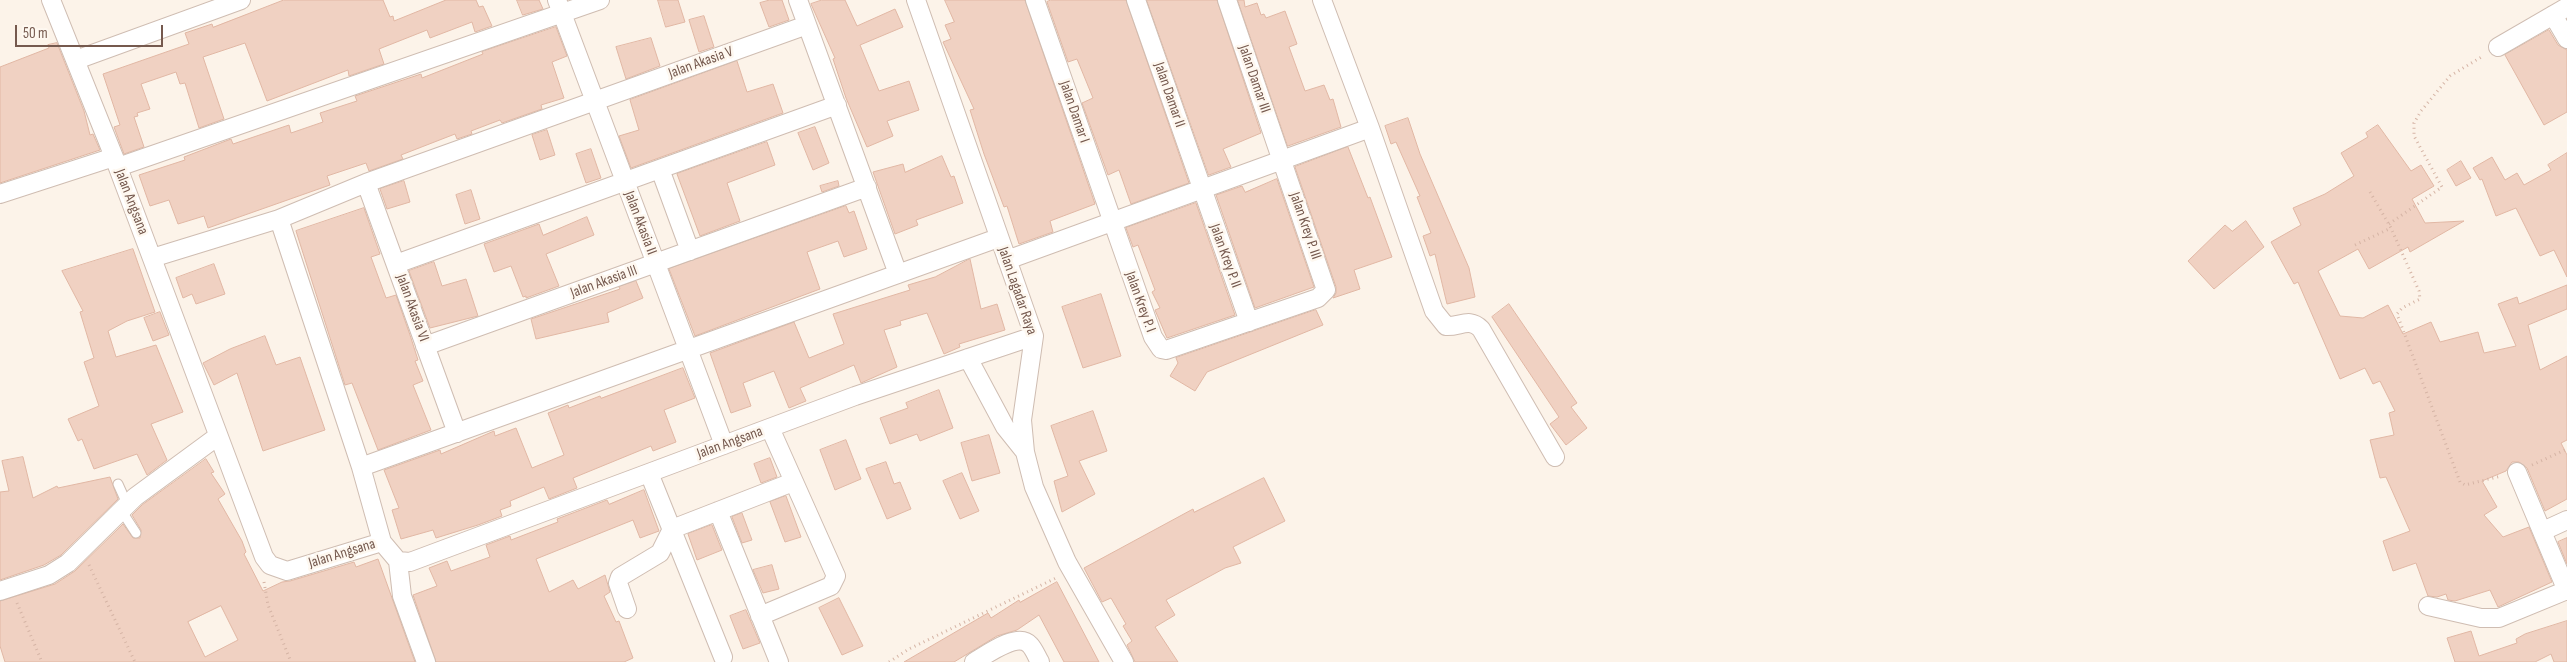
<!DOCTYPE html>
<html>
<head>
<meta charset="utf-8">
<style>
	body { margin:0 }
	#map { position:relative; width:2567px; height:662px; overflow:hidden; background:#fcf3e9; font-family:"Sofia Sans Condensed",sans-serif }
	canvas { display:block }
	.scale { position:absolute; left:15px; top:25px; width:148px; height:22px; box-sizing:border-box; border:2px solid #75594e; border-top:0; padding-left:6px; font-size:15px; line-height:18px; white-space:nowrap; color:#75594e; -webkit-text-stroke:4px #fef8f0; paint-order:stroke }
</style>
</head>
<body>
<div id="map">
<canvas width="2567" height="662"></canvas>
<div class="scale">50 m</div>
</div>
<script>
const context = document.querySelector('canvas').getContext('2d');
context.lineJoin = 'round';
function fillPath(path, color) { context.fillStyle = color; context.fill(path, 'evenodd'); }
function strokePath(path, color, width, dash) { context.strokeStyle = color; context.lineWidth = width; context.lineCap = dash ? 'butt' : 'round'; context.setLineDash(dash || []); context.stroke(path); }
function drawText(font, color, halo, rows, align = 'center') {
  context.font = font + ' "Sofia Sans Condensed",sans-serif'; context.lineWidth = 5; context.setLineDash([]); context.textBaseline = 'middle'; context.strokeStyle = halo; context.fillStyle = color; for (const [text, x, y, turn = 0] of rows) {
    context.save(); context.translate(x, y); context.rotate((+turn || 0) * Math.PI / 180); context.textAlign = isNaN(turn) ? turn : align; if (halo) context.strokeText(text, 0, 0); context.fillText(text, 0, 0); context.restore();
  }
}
const building = new Path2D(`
	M284 0H383L390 17 393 16 394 21 446 0H476L479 7 483 6 492 26 475 32 472 22 430 38 427 30 379 49 384 64 349 76 348 70 267 101 245 43 203 57 224 119 199 128 185 83 180 84 176 72 141 84 150 109 137 113 138 116 134 117 144 147 124 154 114 127 120 125 103 74 189 44 185 33 212 24 213 27Z
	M517 0H539L543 9 523 15Z
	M658 0H678L685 22 666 27Z
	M770 0H782L789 20 769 27 760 3Z
	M822 0H845L857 26 895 9 903 27 860 45 879 91 909 81 919 110 887 121 893 136 867 147 846 98 833 59 835 58 811 4Z
	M945 0H1025L1095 204 1050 221 1053 232 1019 244 1007 206 1004 207 984 154 970 110 974 109 943 42 951 39 945 25 954 22Z
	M1051 0H1126L1189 183 1131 204 1119 170 1108 175 1082 103 1093 98 1077 59 1068 62 1047 2Z
	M1147 0H1217L1261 133 1223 149 1231 167 1209 175Z
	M1238 0H1244L1245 7 1257 3 1261 15 1264 14 1266 18 1285 11 1297 44 1289 47 1305 91 1324 85 1330 100 1333 99 1341 127 1288 146Z
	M704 16 714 47 699 52 689 20Z
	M556 27 567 56 552 62 564 98 541 105 542 109 502 123 500 120 471 131 472 134 457 139 455 134 401 155 403 159 369 171 366 163 327 176 330 185 208 228 204 216 178 224 169 200 150 206 139 175 185 160 184 157 231 139 233 144 289 125 291 133 323 122 320 113 357 101 355 96 421 74 422 78 483 54 482 52Z
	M2549 30 2558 45 2567 50V112L2544 125 2505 55Z
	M651 38 660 66 626 79 616 47Z
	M57 43 84 111 90 135 93 134 100 150 0 183V67L49 48 48 45Z
	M737 61 747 92 773 84 783 113 631 168 619 136 639 130 630 100Z
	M1408 118 1420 154 1469 268 1475 297 1447 304 1435 254 1430 256 1423 236 1431 233 1417 197 1420 196 1396 142 1391 144 1385 126Z
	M2378 125 2411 171 2421 165 2434 186 2412 199 2425 223 2464 221 2410 252 2408 247 2369 269 2358 249 2318 271 2340 316 2363 318 2388 305 2403 334 2431 322 2440 342 2478 332 2484 353 2516 346 2498 304 2517 297 2519 304 2567 285V309L2528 325 2540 370 2567 356V440L2561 443 2567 455V499L2545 511 2527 468 2519 462H2512L2506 471 2482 481 2497 507 2484 515 2503 537 2529 527 2552 582 2498 607 2490 590 2455 601 2448 600 2446 594 2437 597 2428 596 2416 563 2393 571 2383 541 2410 531 2386 477 2380 478 2370 440 2394 435 2389 413 2395 411 2380 381 2373 384 2365 368 2340 379 2298 282 2294 284 2271 242 2301 225 2293 208 2325 194 2354 176 2341 153 2368 137 2366 133Z
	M815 127 829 163 813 170 798 133Z
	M547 130 555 155 540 160 532 135Z
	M767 142 775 165 727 183 740 221 700 236 677 174Z
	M1348 147 1368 198 1370 197 1392 257 1354 270 1360 289 1333 298 1336 293V287L1295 167Z
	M591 149 601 178 586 183 576 154Z
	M2567 153V277L2554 250 2540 256 2516 208 2496 216 2482 179 2480 180 2473 168 2492 157 2505 180 2517 173 2524 185 2551 170 2548 165Z
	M942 156 951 177 954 176 963 203 916 220 918 225 895 234 873 172 903 164 905 172Z
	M2461 161 2471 178 2456 186 2447 170Z
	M1277 179 1314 287 1255 308 1216 195 1242 186 1245 192Z
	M404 181 410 202 387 209 380 189Z
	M838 181 839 186 822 192 820 186Z
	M471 190 480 219 465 224 456 195Z
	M1196 203 1235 315 1167 338 1155 310 1160 308 1152 292 1155 290 1138 245 1133 247 1126 228Z
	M846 206 849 213 854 211 867 249 844 257 838 241 807 252 820 289 695 336 669 269Z
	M364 208 380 254 371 257 386 298 396 295 410 335 418 360 415 361 423 381 413 385 431 430 378 450 352 383 345 385 296 231Z
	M587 217 594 235 546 254 559 286 526 298V296L523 297 511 266 494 272 484 244 539 224 543 235Z
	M2246 221 2264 247 2214 289 2188 261 2225 225 2232 231Z
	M133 249 155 312 127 321 108 331 116 357 156 345 183 412 151 424 167 460 147 475 137 454 94 469 82 439 78 441 68 419 99 406 84 362 94 358 80 312 83 311 62 271Z
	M970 259 981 309 997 304 1005 330 959 344 960 347 944 354 927 313 900 321 901 325 884 330 897 367 861 383 854 365 800 388 806 401 789 408 774 371 743 383 751 406 731 413 710 353 794 322 809 358 844 344 833 314 910 290 908 285 935 277Z
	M434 262 442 286 466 279 478 316 430 328 409 271Z
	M214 264 225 294 196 304 192 294 183 298 176 278Z
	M636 281 643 298 607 313 609 322 536 339 531 319 620 289 619 287Z
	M1101 294 1121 356 1083 368 1062 307Z
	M1509 304 1577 403 1571 407 1587 428 1566 445 1550 424 1559 417 1492 317Z
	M1316 310 1323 325 1207 372 1195 391 1170 376 1178 363 1176 358Z
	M160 312 169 335 153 341 144 318Z
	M265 336 276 365 300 357 325 430 263 451 237 373 214 385 203 363 230 349Z
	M683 368 695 398 664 410 676 442 653 451 651 446 573 478 577 488 549 499 544 487 510 501 511 506 500 510 502 516 478 525 436 538 433 530 401 539 392 510 399 508 384 470 440 450 441 454 494 431 495 436 516 428 532 468 564 455 548 413 568 405 569 408 600 396 601 398Z
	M939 390 953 428 920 441 917 434 890 444 880 418 908 408 906 403Z
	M1093 411 1107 451 1079 461 1095 494 1062 512 1054 481 1068 476 1051 426Z
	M989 435 1000 473 972 481 961 443Z
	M846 440 861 479 835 490 820 450Z
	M23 457 33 498 57 486 58 488 110 477 118 499 61 555 44 565 0 580V492L9 491 2 461Z
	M770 458 777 477 761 483 754 464Z
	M206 459 214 472 211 473 225 494 218 499 242 541 246 552 244 554 263 591 282 582 290 581 354 562 356 567 378 559 415 662H5L0 646V601L55 584 75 571 123 524 133 538H140L141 530 132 515 142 505ZM221 606 238 640 205 657 188 622Z
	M886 462 894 484 900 482 911 509 887 519 866 469Z
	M962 473 979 511 960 519 943 481Z
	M1264 478 1285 521 1233 547 1241 563 1225 568 1166 600 1175 615 1155 627 1178 662H1135L1127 645 1132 641 1123 626 1126 624 1111 598 1102 602 1084 568 1193 509 1194 512Z
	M644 490 659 531 640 538 633 520 536 559 549 592 573 580 578 589 605 575 610 592 604 596 616 622 619 621 633 658 624 662H436L413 595 437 586 429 568 447 561 451 571 490 557 486 545 510 536 511 540 558 522 557 519 607 500 609 504Z
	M786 496 801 537 785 542 770 502Z
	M742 513 752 540 742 543 732 517Z
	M712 525 722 550 697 560 688 534Z
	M2567 538V564L2558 542Z
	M772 565 779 589 763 593 753 570Z
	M1057 582 1099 662H1064L1039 615 1017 630 997 636 954 662H904L988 613 991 618 1019 600 1020 602Z
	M839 598 863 646 842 655 819 608Z
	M746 610 760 643 743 649 730 616Z
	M2567 621V662H2554L2551 654 2535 662H2455L2447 638 2471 631 2479 656 2517 643 2516 639 2525 634Z`);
const path = new Path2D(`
	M2370 192 2391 228 2419 291 2420 299 2402 308 2397 314 2460 482 2465 485 2501 476
	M2389 224 2442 187 2414 136V123L2421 111 2450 76 2483 56
	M2355 245 2391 228
	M2532 465 2567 449
	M89 565 135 662
	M264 582 268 605 291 662
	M17 603 42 662
	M889 662 909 649 1056 578`);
const lane = new Path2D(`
	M118 484 127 504
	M121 510 136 533`);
const street = new Path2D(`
	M51 0 114 157 264 557 270 565 287 571 382 542
	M557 0 724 445
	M798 0 898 274
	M916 0 1034 336 1022 420 1025 452 1034 487 1067 562 1124 662
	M1035 0 1153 337 1161 349 1166 350 1318 298 1326 290 1227 0
	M1136 0 1249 322
	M1322 0 1370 128 1434 311 1446 326C1460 327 1469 317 1481 329L1555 457
	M2553 15 2567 39
	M807 25 366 183 279 219 361 467 382 542 398 561 410 562 855 396 1034 336
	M2498 47 2567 7
	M76 60 241 0
	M118 167 600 0
	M660 169 690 251
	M366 183 457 433
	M0 194 114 157
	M152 258 279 219
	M1007 260 1370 128
	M396 264 837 105
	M425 346 867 187
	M968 358 1005 427 1025 452
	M361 467 998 238
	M2517 472 2567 591
	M649 473 723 657
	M718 511 779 662
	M2543 531 2567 520
	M398 561 402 596 426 662
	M0 591 49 575 68 563 135 497 218 436
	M2428 606 2481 618H2499L2567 590
	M627 609 618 583 620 577 660 553 672 529 793 482
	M760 616 831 586 836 576 770 428
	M974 662C986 655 1018 631 1030 645 1034 649 1037 657 1040 662`);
const streetNames = [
	["Jalan Akasia V",701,63,-20],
	["Jalan Damar III",1254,79,71],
	["Jalan Damar II",1169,95,71],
	["Jalan Damar I",1074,112,71],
	["Jalan Angsana",131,202,69],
	["Jalan Akasia II",640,223,69],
	["Jalan Krey P. III",1305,226,71],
	["Jalan Krey P. II",1225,256,70],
	["Jalan Akasia III",604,282,-20],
	["Jalan Lagadar Raya",1017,291,71],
	["Jalan Krey P. I",1140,302,70],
	["Jalan Akasia VI",412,308,70],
	["Jalan Angsana",730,443,-20],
	["Jalan Angsana",342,554,-17]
];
fillPath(building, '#f0d1c2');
strokePath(building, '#e1b7a4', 1);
strokePath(lane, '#cfbdb2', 11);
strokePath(street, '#cfbdb2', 20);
strokePath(path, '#d5b4a5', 3, [1, 4]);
strokePath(lane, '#fff', 9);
strokePath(street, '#fff', 18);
drawText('15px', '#75594e', '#fef8f0', streetNames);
</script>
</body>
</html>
